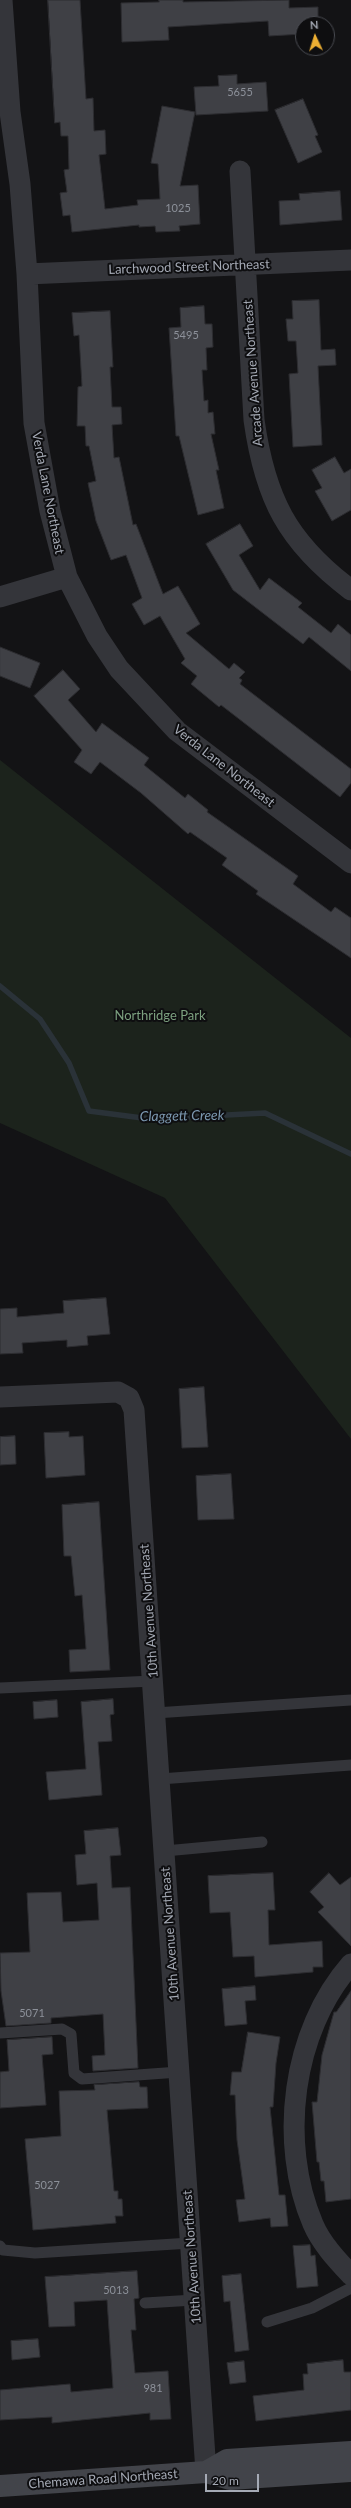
<!DOCTYPE html>
<html>
<head>
<meta charset="utf-8">
<style>
	body { margin:0 }
	#map { position:relative; width:351px; height:2508px; overflow:hidden; background:#131315; font-family:Lato,sans-serif }
	canvas { display:block }
	.north { position:absolute; left:295px; top:16px; width:40px; height:40px; box-sizing:border-box; background:#0e0e10; border:1px solid #4a4c52; border-radius:50%; rotate:356deg; font-size:11px; font-weight:700; line-height:16px; text-align:center; color:#a5aab5 }
	.north::after { content:''; display:block; margin:auto; width:14px; height:18px; background:#edaf33; clip-path:polygon(50% 0,100% 100%,50% 72%,0 100%) }
	.scale { position:absolute; left:205px; top:2474px; width:54px; height:18px; box-sizing:border-box; border:2px solid #a5aab5; border-top:0; padding-left:5px; font-size:12px; line-height:14px; white-space:nowrap; color:#a5aab5; -webkit-text-stroke:3px #0e0e10; paint-order:stroke }
</style>
</head>
<body>
<div id="map">
<canvas width="351" height="2508"></canvas>
<div class="north">N</div>
<div class="scale">20 m</div>
</div>
<script>
const context = document.querySelector('canvas').getContext('2d');
context.lineJoin = 'round';
function fillPath(path, color) { context.fillStyle = color; context.fill(path, 'evenodd'); }
function strokePath(path, color, width, dash) { context.strokeStyle = color; context.lineWidth = width; context.lineCap = dash ? 'butt' : 'round'; context.setLineDash(dash || []); context.stroke(path); }
function drawText(font, color, halo, rows, align = 'center') {
  context.font = font + ' Lato,sans-serif'; context.lineWidth = 4; context.setLineDash([]); context.textBaseline = 'middle'; context.strokeStyle = halo; context.fillStyle = color; for (const [text, x, y, turn = 0] of rows) {
    context.save(); context.translate(x, y); context.rotate((+turn || 0) * Math.PI / 180); context.textAlign = isNaN(turn) ? turn : align; if (halo) context.strokeText(text, 0, 0); context.fillText(text, 0, 0); context.restore();
  }
}
const green = new Path2D(`
	M0 760 351 1038V1439L165 1198 0 1123Z`);
const stream = new Path2D(`
	M0 986 40 1019 69 1063 89 1111 150 1119 265 1113 351 1154`);
const building = new Path2D(`
	M48 0H80L86 99 93 98 94 131 105 130 106 154 99 155 105 209 138 205 137 200 160 199 158 164 151 163 162 106 195 112 180 186 198 185 200 224 179 226 180 231 156 232 155 226 139 227V225L72 232 70 215 63 216 60 193 67 192 64 170 69 169 68 136H61L60 122 55 123Z
	M159 0H183V2L289 0V8L318 7V24H303V34L269 36 268 21 168 27 169 40 122 42 121 3 159 2Z
	M237 75V84L266 82 268 111 196 115 194 87 219 86 218 76Z
	M303 99 318 135 315 136 322 152 298 163 275 110Z
	M340 191 342 220 280 225 279 201 300 200 299 194Z
	M319 300 321 350 335 349 336 365 318 366 322 445 293 447 289 374 298 373 296 341H288L286 319H293L292 301Z
	M204 306 205 324H212L213 347 206 348 207 370H202L204 401 208 400V413L213 412 215 434H211L219 470H216L224 508 198 515 179 436H176L169 328 181 327 180 308Z
	M110 311 113 367H110L112 407H121L122 424 112 425 114 458 119 457 133 525 136 524 163 594 178 586 200 624 186 633 229 669 234 663 245 672 239 678 242 680 240 684 351 769V783L340 797 221 705 219 707 191 684 197 676 181 663 185 659 160 616 144 625 132 604 142 598 126 555 111 560 96 521 88 483 96 481 89 446H86L85 426H77L78 387 82 386 79 335 74 336 72 313Z
	M335 457 344 473 351 469V510L332 521 315 491 322 488 312 470Z
	M240 524 253 546 239 555 260 590 269 578 302 603 298 607 331 633 338 624 351 635V671L309 637 303 644 233 590 206 544Z
	M0 647 40 663 30 688 0 676Z
	M63 670 80 689 68 700 96 732 102 723 149 758 144 765 185 798 188 794 208 810 207 812 298 876 293 884 331 912 335 907 351 918V958L256 894 258 891 222 865 227 858 190 832 188 834 141 793 100 762 91 774 74 762 82 750 34 696Z
	M106 1298 110 1334 87 1336 88 1345 67 1347V1340L22 1343 23 1353 0 1354V1309L17 1308V1317L64 1313 63 1301Z
	M204 1387 208 1447 182 1448 179 1389Z
	M69 1432V1437L83 1436 85 1475 46 1478 44 1433Z
	M15 1436 16 1464 0 1465V1437Z
	M231 1474 234 1519 198 1520 196 1476Z
	M99 1502 110 1670 70 1672 69 1650 86 1649 82 1595 75 1596 71 1556H64L62 1505Z
	M113 1699 114 1714 110 1715 112 1741 98 1742 102 1795 49 1800 46 1772 86 1769 81 1702Z
	M57 1700 58 1717 34 1719 33 1702Z
	M118 1828 121 1855 110 1856 112 1888 130 1887 138 2068 93 2071 92 2056 105 2055 103 2014 51 2018V2023L6 2026 1 1991 0 1953 30 1952 27 1893 61 1892 63 1922 99 1920 97 1883 77 1885 75 1855 86 1854 84 1831Z
	M273 1873 275 1910H268L269 1945 322 1941 323 1967H313V1972L255 1977 254 1956 233 1957 230 1912 210 1913 208 1876Z
	M329 1873 340 1885 351 1877V1946L318 1912 324 1907 310 1892Z
	M255 1986 256 2000 245 2001 247 2024 225 2026 222 1989Z
	M351 1991V2199L326 2202 324 2181H321L319 2162H317L312 2102H317L322 2055 334 2012H336Z
	M248 2032 280 2037 276 2063 273 2107H270L279 2195H285L288 2226 271 2227 270 2218 239 2222 236 2200 245 2199 237 2140 235 2095H230L232 2072H241Z
	M52 2037 53 2054 42 2055 46 2105 0 2108V2072L9 2071 7 2040Z
	M139 2082 140 2087H147L148 2108 107 2110 114 2191H118V2199H122L123 2216H115L116 2223 33 2230 25 2139 61 2136 59 2091 95 2090 94 2085Z
	M310 2245 311 2256 315 2255 318 2286 297 2288 293 2246Z
	M137 2271 139 2298 134 2299 136 2330H131L135 2373 168 2371 171 2419 150 2420V2413L52 2423V2417L0 2420V2390L70 2384 71 2392 113 2388 107 2300 74 2302 75 2326 49 2327 45 2277Z
	M241 2274 249 2350 235 2352 230 2301 224 2302 222 2276Z
	M38 2339 40 2357 12 2360 11 2341Z
	M343 2360 344 2372H351V2410L256 2421 253 2396 304 2390 303 2374H308L307 2364Z
	M244 2361 246 2382 230 2384 227 2363Z`);
const service = new Path2D(`
	M0 1688 153 1681
	M155 1713 351 1700
	M160 1779 351 1765
	M165 1851 262 1842
	M0 2033 62 2029 71 2034 74 2073 82 2079 179 2072
	M0 2246 3 2250 35 2253 190 2243
	M145 2303 194 2300
	M267 2322 312 2308 351 2288`);
const minor = new Path2D(`
	M2 0 10 112 20 184 27 274 34 423 50 511 67 577 97 636 119 669 177 731 351 863
	M240 171 254 420C265 498 287 542 351 590
	M27 274 351 260
	M0 597 67 577
	M0 1397 118 1392 129 1398 134 1410 206 2472
	M351 1964C292 2031 278 2142 313 2224 321 2243 337 2260 351 2275`);
const secondary = new Path2D(`
	M206 2472 227 2460 351 2452
	M0 2486 206 2472 230 2479 351 2471`);
const numberNames = [
	["5655",240,92],
	["1025",178,208],
	["5495",186,335],
	["5071",32,2013],
	["5027",47,2185],
	["5013",116,2290],
	["981",153,2388]
];
const streetNames = [
	["Larchwood Street Northeast",189,267,-2],
	["Arcade Avenue Northeast",253,373,-94],
	["Verda Lane Northeast",48,493,79],
	["Verda Lane Northeast",224,766,38],
	["10th Avenue Northeast",149,1611,-94],
	["10th Avenue Northeast",170,1934,-94],
	["10th Avenue Northeast",192,2257,-94],
	["Chemawa Road Northeast",103,2479,-4]
];
const parkNames = [
	["Northridge Park",160,1016]
];
const waterNames = [
	["Claggett Creek",182,1116,-1]
];
fillPath(green, '#1c231c');
strokePath(stream, '#2a3238', 5.5);
fillPath(building, '#3f4045');
strokePath(building, '#2d2d31', 1);
strokePath(service, '#34353a', 11);
strokePath(minor, '#34353a', 21);
strokePath(secondary, '#42444a', 22);
drawText('11px', '#8c9099', null, numberNames);
drawText('13px', '#a5aab5', '#0e0e10', streetNames);
drawText('13px', '#7ca07f', '#0e0e10', parkNames);
drawText('italic 14px', '#7c98b0', '#0e0e10', waterNames);
</script>
</body>
</html>
